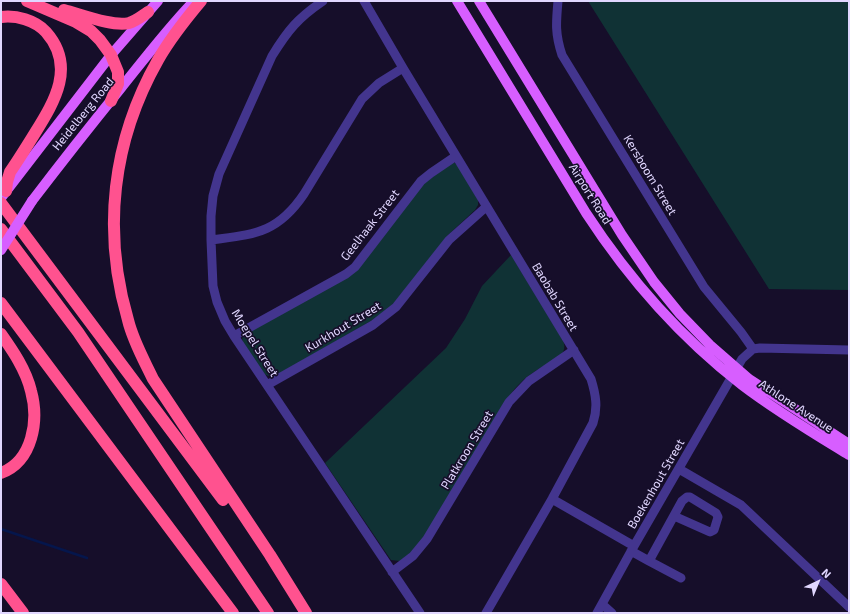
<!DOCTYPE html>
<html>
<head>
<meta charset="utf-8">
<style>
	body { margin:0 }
	#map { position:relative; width:850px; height:614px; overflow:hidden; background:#160e2a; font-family:"Exo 2",sans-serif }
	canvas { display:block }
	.frame { position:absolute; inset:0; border:2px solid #e1d7ff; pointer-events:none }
	.north { position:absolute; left:798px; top:562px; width:40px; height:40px; -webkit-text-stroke:3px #160e2a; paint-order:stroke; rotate:44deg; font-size:11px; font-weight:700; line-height:16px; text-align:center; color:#e1d7ff }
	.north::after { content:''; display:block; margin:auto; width:14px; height:18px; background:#e1d7ff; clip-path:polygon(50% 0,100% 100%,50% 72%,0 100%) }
</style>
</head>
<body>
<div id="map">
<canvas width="850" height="614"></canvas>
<div class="frame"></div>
<div class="north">N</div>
</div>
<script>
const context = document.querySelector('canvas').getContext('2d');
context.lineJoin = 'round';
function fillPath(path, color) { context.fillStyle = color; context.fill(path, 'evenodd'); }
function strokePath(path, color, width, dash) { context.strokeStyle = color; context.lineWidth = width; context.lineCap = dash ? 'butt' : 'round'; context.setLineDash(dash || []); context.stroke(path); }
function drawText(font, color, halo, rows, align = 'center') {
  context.font = font + ' "Exo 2",sans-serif'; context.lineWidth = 3.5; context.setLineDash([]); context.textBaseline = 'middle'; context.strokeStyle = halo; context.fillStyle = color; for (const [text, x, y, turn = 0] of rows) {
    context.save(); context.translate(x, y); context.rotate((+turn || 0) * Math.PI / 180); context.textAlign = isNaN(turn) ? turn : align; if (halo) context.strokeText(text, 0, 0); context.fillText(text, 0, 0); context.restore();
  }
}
const green = new Path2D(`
	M588 1H849V290L769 289Z
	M451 163H455L459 167 478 200V205L475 210 448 235 399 297 391 306 376 318 279 374C274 375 270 377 266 375 261 372 245 349 243 343 242 340 242 337 243 334L348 276 418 188Z
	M511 255 563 340C565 346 565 350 561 355 554 362 542 366 534 372 524 378 516 387 509 396L425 537 414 551 400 561 391 560 325 463 446 348 465 319 482 286Z`);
const stream = new Path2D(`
	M1 529 87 558`);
const minor = new Path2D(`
	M323 1C298 18 288 30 272 56L219 174 213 196 211 216V240L213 286 217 302 225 321 234 336 420 613
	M364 1 403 68 591 379C596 395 598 408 593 423L552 499 486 613
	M558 1C556 23 555 34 562 55L704 287 741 332 753 349
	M211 240C254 234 277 234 304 194L362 99 379 83 403 68
	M234 336 346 274 355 267 421 181 431 173 456 156
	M267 385 373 325 396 307 449 240 486 207
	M679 469 741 505 849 607
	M552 499 634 546
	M631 551 649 561 682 501 687 497H690L716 513 718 517 714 530 710 532 674 516
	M649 561 681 578
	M392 572 413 556 427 539 509 402 529 381 574 350
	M602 604 612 613
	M597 613 634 546 742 359 753 349 760 348 849 350`);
const major = new Path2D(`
	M457 1 586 213C629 279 680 337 742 385 776 411 813 433 849 455
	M479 1 622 235 654 282 680 314 710 345 749 379 849 444
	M1 198 111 55 158 1
	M32 201C61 163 91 125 121 88 145 58 168 28 194 1`);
const highway = new Path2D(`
	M27 1 76 22 91 31 100 40 111 55 118 72V84L111 101
	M201 1C185 20 170 39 158 60 112 141 102 231 128 320 133 341 144 360 153 379L270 555 306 613
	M64 10C80 14 113 27 129 23 136 21 142 16 148 12
	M1 17C16 15 35 20 46 32 76 66 55 101 35 133 27 146 19 159 10 172L7 182 6 191
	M1 203 223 500
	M1 229 78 332 268 613
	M1 303 233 613
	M1 334C13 351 26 370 31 391 39 420 33 461 1 473
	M1 584 23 613`);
const majorBridge = new Path2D(`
	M1 250 32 201`);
const streetNames = [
	["Heidelberg Road",83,114,-51],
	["Kersboom Street",650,175,59],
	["Airport Road",590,194,58],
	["Geelhaak Street",370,225,-52],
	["Baobab Street",555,297,59],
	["Kurkhout Street",343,327,-31],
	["Moepel Street",255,343,58],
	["Athlone Avenue",796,406,33],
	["Platkroon Street",467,450,-59],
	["Boekenhout Street",656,484,-60]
];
fillPath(green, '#103235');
strokePath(stream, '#05164c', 2.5);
strokePath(minor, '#43358e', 9);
strokePath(major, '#d75eff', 10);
strokePath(highway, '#ff528f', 12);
strokePath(majorBridge, '#d75eff', 10);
drawText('12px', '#e1d7ff', '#160e2a', streetNames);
</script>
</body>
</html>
